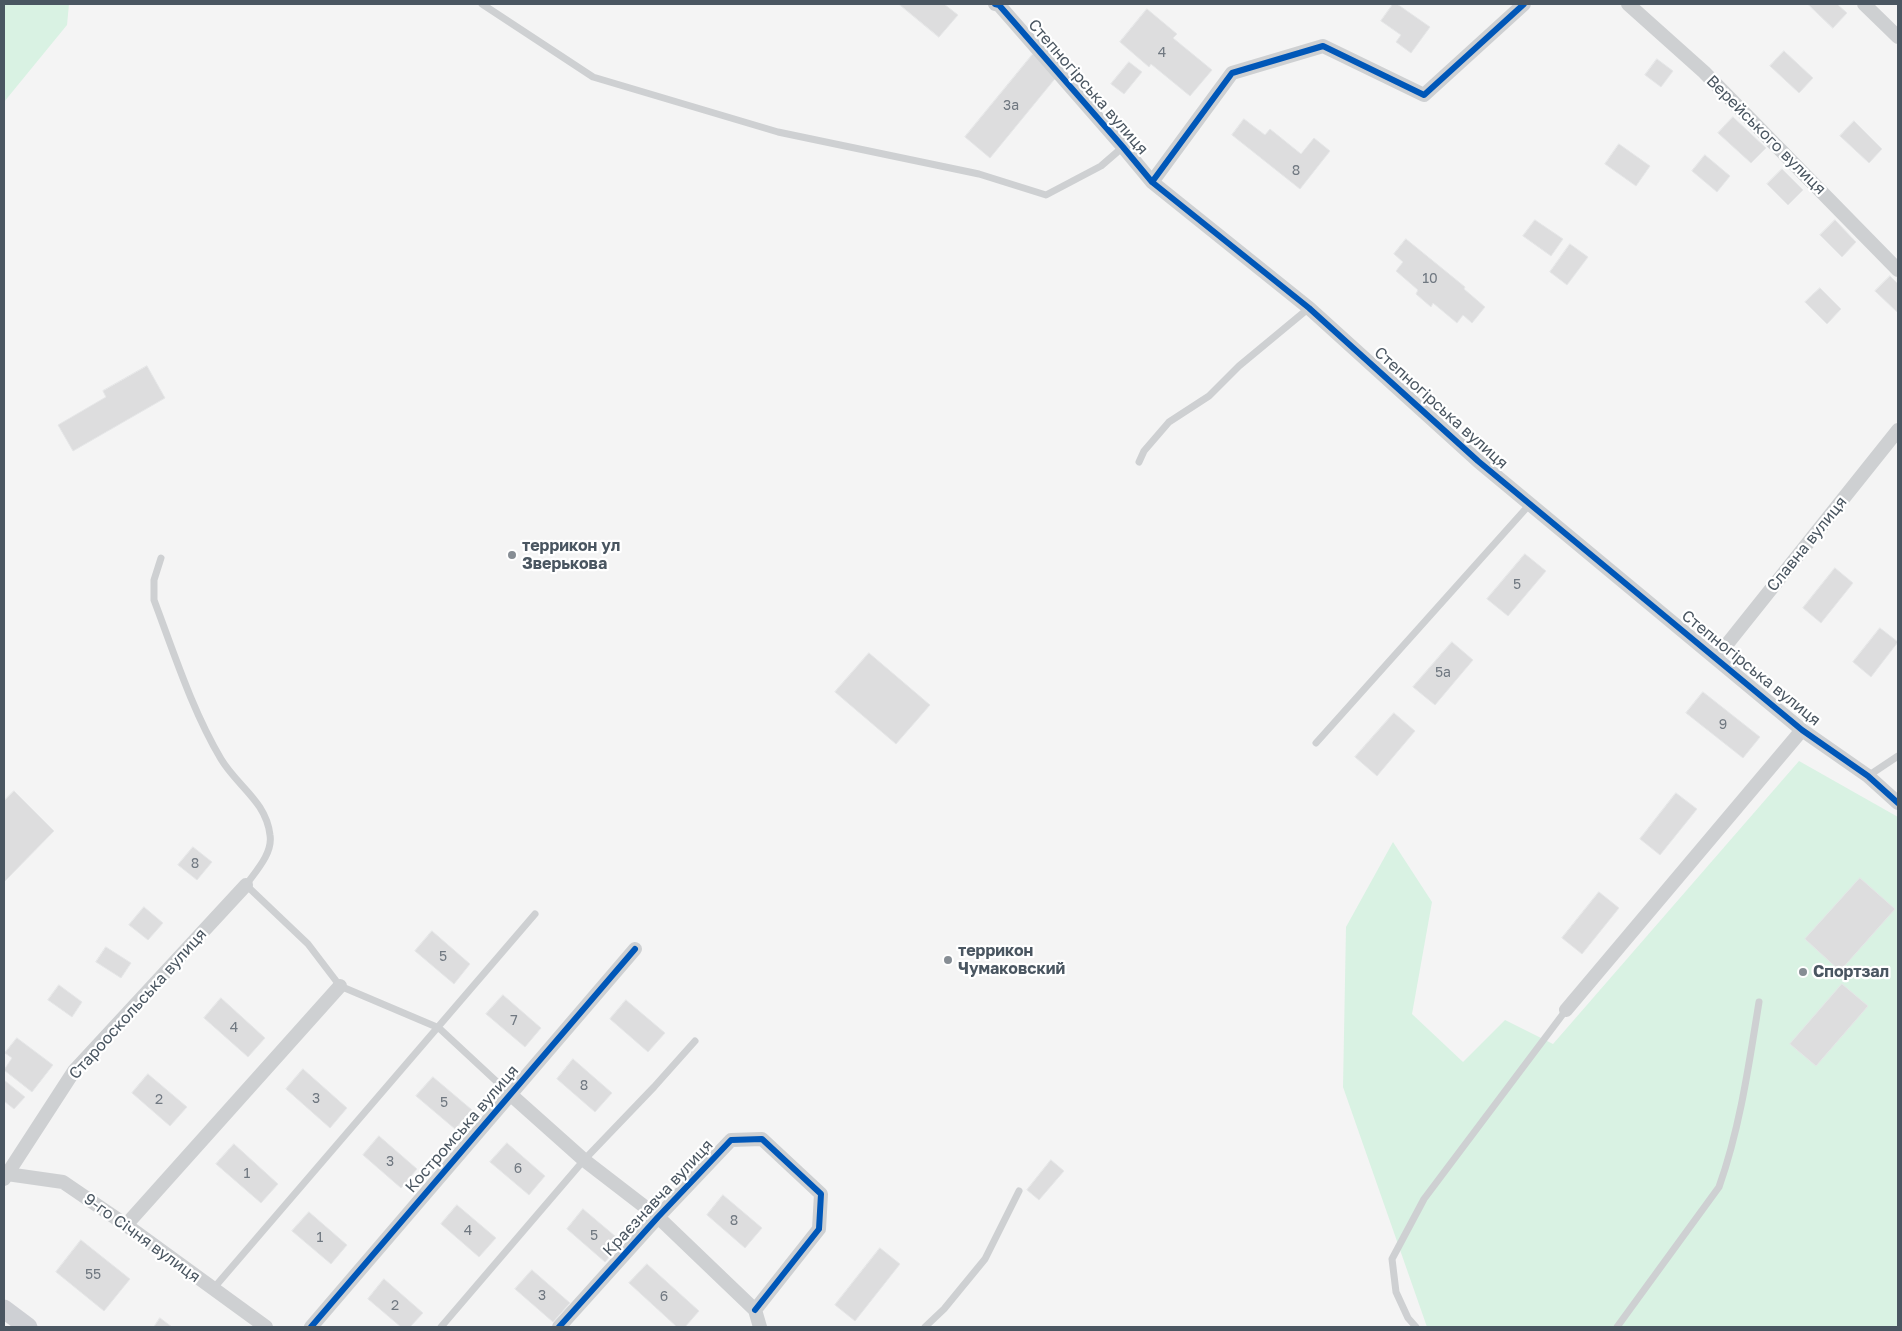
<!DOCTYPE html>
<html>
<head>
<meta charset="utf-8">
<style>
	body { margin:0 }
	#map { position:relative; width:1902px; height:1331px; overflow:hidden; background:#f4f4f4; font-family:"Golos Text",sans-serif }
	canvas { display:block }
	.frame { position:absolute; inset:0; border:5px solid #4a5661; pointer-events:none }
</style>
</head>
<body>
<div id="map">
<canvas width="1902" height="1331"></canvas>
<div class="frame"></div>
</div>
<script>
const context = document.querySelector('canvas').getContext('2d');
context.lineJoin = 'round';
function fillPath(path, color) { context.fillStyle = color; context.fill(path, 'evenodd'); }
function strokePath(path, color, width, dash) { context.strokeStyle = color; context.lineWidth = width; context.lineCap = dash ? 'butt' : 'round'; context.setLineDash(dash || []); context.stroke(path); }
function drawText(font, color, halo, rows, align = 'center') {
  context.font = font + ' "Golos Text",sans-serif'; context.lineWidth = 4.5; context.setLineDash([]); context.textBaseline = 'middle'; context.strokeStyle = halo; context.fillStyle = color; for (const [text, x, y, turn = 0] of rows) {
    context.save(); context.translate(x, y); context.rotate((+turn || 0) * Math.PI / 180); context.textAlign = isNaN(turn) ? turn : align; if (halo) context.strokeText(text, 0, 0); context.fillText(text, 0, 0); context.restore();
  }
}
const green = new Path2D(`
	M4 4H69L67 25 4 102Z
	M1799 761 1898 817V1327H1427L1343 1087 1346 927 1393 842 1432 902 1412 1014 1463 1062 1505 1020 1553 1044Z`);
const building = new Path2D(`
	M899 4H944L958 15 939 37Z
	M1393 4H1397L1430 27 1411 53 1396 42 1401 35 1381 21Z
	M1808 4H1837L1847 13 1833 28Z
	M1147 9 1177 34 1173 38 1212 70 1190 96 1151 64 1149 67 1120 42Z
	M1784 51 1813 78 1799 93 1770 66Z
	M1033 54 1058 75 990 158 965 137Z
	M1657 59 1673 71 1661 87 1645 75Z
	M1129 62 1142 72 1124 94 1111 84Z
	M1733 117 1766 148 1751 163 1718 133Z
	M1244 119 1265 135 1270 129 1301 154 1314 138 1330 151 1300 189 1232 135Z
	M1854 121 1882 149 1869 163 1840 136Z
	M1619 144 1650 166 1636 186 1605 164Z
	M1705 155 1730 176 1717 192 1692 171Z
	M1782 169 1803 190 1788 205 1767 184Z
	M1535 220 1563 239 1551 256 1523 236Z
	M1835 220 1856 242 1842 257 1820 235Z
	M1406 239 1465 287 1464 289 1485 307 1472 323 1463 315 1457 323 1433 303 1431 307 1416 294 1418 290 1396 271 1403 262 1394 254Z
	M1570 244 1588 257 1567 285 1550 272Z
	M1890 276 1898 284V310L1897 312 1875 291Z
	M1820 288 1841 309 1827 324 1805 302Z
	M147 366 165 398 73 451 58 425 106 397 103 391Z
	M1525 554 1546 571 1508 616 1487 599Z
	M1835 568 1853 583 1821 623 1803 608Z
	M1880 628 1898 642 1871 677 1853 662Z
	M1452 642 1473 660 1435 705 1413 687Z
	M869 653 930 705 896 744 835 692Z
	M1703 692 1760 737 1743 758 1686 713Z
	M1394 713 1415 731 1377 776 1355 757Z
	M14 791 54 831 4 882V801Z
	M1676 793 1697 809 1660 855 1640 839Z
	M193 847 212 862 197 880 178 865Z
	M1860 878 1895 909 1840 971 1805 939Z
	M1599 892 1619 908 1582 954 1562 938Z
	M144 907 163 923 148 940 129 925Z
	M432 931 470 964 454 984 415 951Z
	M106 947 131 963 121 978 96 962Z
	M1842 984 1868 1006 1816 1066 1790 1044Z
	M59 985 82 1002 72 1017 48 1000Z
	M503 995 541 1028 525 1047 486 1014Z
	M221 998 265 1038 248 1057 204 1018Z
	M626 1000 665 1033 648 1052 610 1019Z
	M17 1038 53 1065 32 1092 4 1070 12 1058 5 1053Z
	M573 1059 612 1093 595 1112 557 1079Z
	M303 1069 347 1108 330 1128 286 1089Z
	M148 1074 187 1107 170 1126 132 1093Z
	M433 1077 472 1110 455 1129 416 1096Z
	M4 1080 25 1097 14 1109 4 1101Z
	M379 1136 417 1169 401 1188 363 1155Z
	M507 1143 545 1176 529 1195 490 1162Z
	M234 1144 278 1184 261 1203 216 1164Z
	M1051 1160 1064 1171 1039 1200 1027 1190Z
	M723 1195 762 1228 745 1248 707 1215Z
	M457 1205 496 1238 479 1257 441 1224Z
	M583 1209 622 1242 605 1262 567 1229Z
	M309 1212 347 1245 331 1264 292 1231Z
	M81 1240 130 1279 104 1311 56 1272Z
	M880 1248 900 1264 855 1321 835 1305Z
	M647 1264 699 1311 685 1327H677L629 1283Z
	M532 1270 570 1303 553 1322 515 1289Z
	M384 1279 423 1313 410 1327H401L368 1299Z
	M160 1318 172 1327H154Z`);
const lane = new Path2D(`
	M482 4 593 77 778 132 979 174 1046 195 1101 166 1123 147
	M1139 462 1144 451 1169 422 1209 396 1239 366 1309 308
	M161 558 154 580V600C174 653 192 710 221 759 237 786 266 801 270 835 273 853 256 871 246 885L308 944 340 986 439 1028 510 1094
	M1316 743 1530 504
	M1868 776 1898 756
	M213 1289 535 914
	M441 1327 584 1160 654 1087 695 1041
	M925 1327 944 1309 985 1259 1019 1191
	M1416 1327 1408 1318 1396 1292 1392 1259 1424 1199 1566 1010
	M1617 1327 1719 1187C1740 1128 1749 1064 1759 1002`);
const street = new Path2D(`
	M995 4 999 5 1123 147 1152 182 1309 308 1478 461 1802 730 1868 776 1898 803
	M1628 4 1704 72 1898 270
	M1864 4 1898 37
	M1152 182 1232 73 1323 46 1424 95 1524 4
	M1716 658 1898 430
	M1566 1010 1802 730
	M510 1094 584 1160 658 1217 755 1310 760 1327
	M7 1174 63 1182 126 1225 266 1327
	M4 1179 74 1071 246 885
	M126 1225 340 986
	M311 1327 635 949
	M559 1327 658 1217 731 1140 762 1139 821 1194 819 1229 755 1310`);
const secondary = new Path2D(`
	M4 1309 28 1327`);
const cycleway = new Path2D(`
	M995 4 999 5 1123 147 1152 182 1309 308 1478 461 1802 730 1868 776 1898 803
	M1152 182 1232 73 1323 46 1424 95 1524 4
	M311 1327 635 949
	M559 1327 658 1217 731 1140 762 1139 821 1194 819 1229 755 1310`);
const markers = [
	[512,555,5,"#868d94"],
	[948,960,5,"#868d94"],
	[1803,972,5,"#868d94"]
];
const numberNames = [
	["4",1162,53],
	["3а",1011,106],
	["8",1296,171],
	["10",1430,279],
	["5",1517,585],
	["5а",1443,673],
	["9",1723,725],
	["8",195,864],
	["5",443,957],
	["7",514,1021],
	["4",234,1028],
	["8",584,1086],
	["3",316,1099],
	["2",159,1100],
	["5",444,1103],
	["3",390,1162],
	["6",518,1169],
	["1",247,1174],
	["8",734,1221],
	["4",468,1231],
	["5",594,1236],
	["1",320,1238],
	["55",93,1275],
	["3",542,1296],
	["6",664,1297],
	["2",395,1306]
];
const streetNames = [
	["Степногірська вулиця",1088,87,49],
	["Верейського вулиця",1766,135,45],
	["Степногірська вулиця",1441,408,42],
	["Славна вулиця",1807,544,-51],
	["Степногірська вулиця",1751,668,39],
	["Старооскольська вулиця",138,1004,-48],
	["Костромська вулиця",462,1129,-49],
	["Краєзнавча вулиця",658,1198,-47],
	["9-го Січня вулиця",142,1238,36]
];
const poiNames = [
	["террикон ул",522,546],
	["Зверькова",522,564],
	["террикон",958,951],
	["Чумаковский",958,969],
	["Спортзал",1813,972]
];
fillPath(green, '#d9f2e3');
fillPath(building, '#ddddde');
strokePath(building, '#e5e6e7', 1);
strokePath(lane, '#ced0d2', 7);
strokePath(street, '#ced0d2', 14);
strokePath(secondary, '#ced0d4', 19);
strokePath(cycleway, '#0057b8', 6);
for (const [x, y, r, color] of markers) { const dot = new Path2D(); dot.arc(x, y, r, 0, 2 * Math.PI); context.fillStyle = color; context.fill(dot); strokePath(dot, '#fff', 2); }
drawText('14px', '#707881', null, numberNames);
drawText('16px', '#4a5661', '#fff', streetNames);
drawText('bold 16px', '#4a5661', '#fff', poiNames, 'left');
</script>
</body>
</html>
